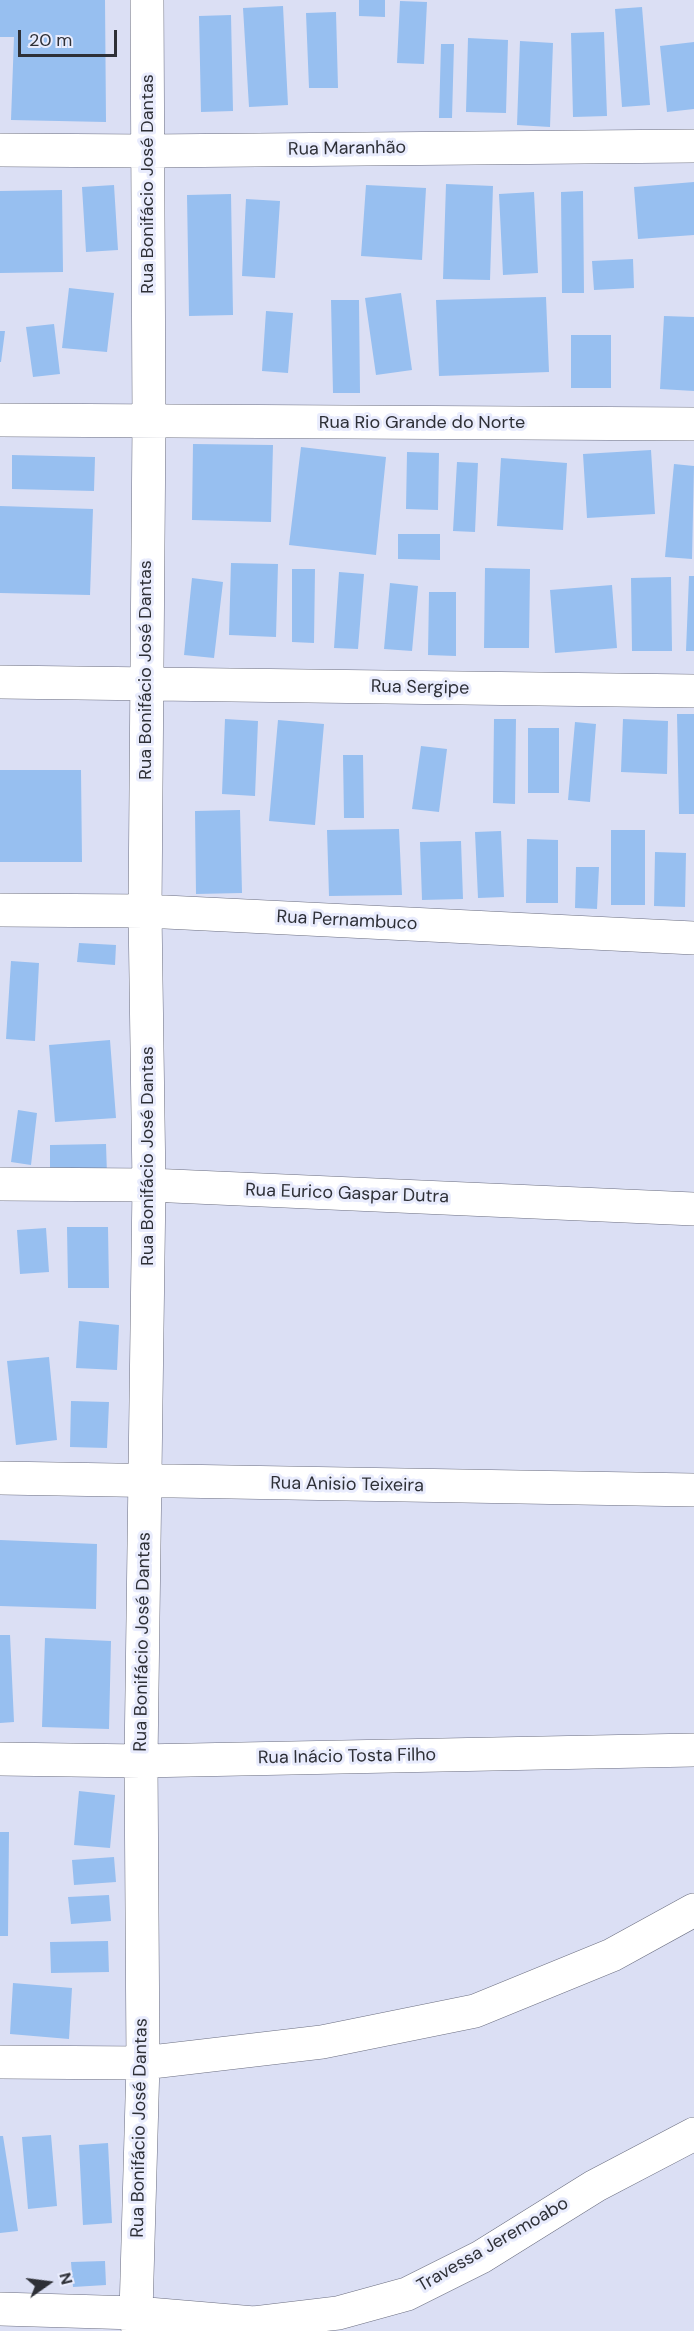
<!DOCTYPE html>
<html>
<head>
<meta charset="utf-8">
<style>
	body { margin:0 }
	#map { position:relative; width:694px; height:2331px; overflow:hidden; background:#dbdff4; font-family:"DM Sans",sans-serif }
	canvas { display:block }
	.north { position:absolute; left:18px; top:2253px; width:60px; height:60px; -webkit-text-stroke:4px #e9ecfd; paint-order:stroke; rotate:76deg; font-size:16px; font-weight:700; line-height:24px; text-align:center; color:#2e3037 }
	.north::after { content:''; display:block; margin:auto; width:21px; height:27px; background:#2e3037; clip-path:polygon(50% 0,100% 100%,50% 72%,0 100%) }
	.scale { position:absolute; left:18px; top:30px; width:99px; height:27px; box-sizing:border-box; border:3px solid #2e3037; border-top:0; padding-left:8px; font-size:18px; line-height:21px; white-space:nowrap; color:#2e3037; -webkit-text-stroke:4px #e9ecfd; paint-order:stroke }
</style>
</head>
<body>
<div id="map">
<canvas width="694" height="2331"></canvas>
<div class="north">N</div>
<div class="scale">20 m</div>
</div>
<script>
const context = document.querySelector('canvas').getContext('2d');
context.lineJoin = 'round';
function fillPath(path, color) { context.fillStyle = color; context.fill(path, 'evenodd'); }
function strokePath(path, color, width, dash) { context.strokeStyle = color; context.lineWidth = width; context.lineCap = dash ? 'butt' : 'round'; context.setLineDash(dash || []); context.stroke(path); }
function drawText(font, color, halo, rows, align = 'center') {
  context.font = font + ' "DM Sans",sans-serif'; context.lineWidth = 6; context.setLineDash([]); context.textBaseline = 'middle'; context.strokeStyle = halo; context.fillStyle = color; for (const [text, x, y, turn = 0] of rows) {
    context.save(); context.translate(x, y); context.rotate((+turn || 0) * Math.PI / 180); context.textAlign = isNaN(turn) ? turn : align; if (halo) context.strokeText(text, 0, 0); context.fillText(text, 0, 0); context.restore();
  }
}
const building = new Path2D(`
	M0 0H105L106 122 11 120 14 37H0Z
	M359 0H385V17L359 16Z
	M400 1 427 2 424 64 397 63Z
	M283 6 288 105 249 107 243 8Z
	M642 7 650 105 622 107 615 9Z
	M336 12 338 88H309L306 13Z
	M231 15 233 111 201 112 199 16Z
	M604 32 607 116 573 117 571 33Z
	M468 38 508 40 506 113 466 112Z
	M520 41 553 43 550 127 517 125Z
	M694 42V109L667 112 660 46Z
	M441 44H454L452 118H439Z
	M694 182V235L638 239 634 187Z
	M446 184 493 186 490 280 443 279Z
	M114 185 118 250 86 252 82 187Z
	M366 185 426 188 422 260 361 256Z
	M62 190 63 272 0 273V191Z
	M583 191 584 293H562L561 192Z
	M534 192 538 273 503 275 499 194Z
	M231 194 233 315 189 316 187 195Z
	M246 199 280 201 275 278 242 276Z
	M633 259 634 288 594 290 592 261Z
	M69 288 114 293 107 352 62 348Z
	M401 293 412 370 376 375 365 298Z
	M546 297 549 372 439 376 436 300Z
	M331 300H359L360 393H333Z
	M266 311 293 313 288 373 262 371Z
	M664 316 694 317V391L660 389Z
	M54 324 60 374 33 377 26 327Z
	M0 331H5L1 362H0Z
	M571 335H611V388H571Z
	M193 444 273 445 271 522 192 520Z
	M301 447 386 457 376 555 289 545Z
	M651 450 655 514 587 518 583 454Z
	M407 452 439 453 438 510 406 509Z
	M12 455 95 457 94 491 12 489Z
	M501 458 567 463 563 530 497 526Z
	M457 462 478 463 475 532 453 531Z
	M674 464 694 466 692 559 665 557Z
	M0 506 93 509 90 595 0 593Z
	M398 534H440V560L398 559Z
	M231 563 278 564 276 637 229 635Z
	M485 568 530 569 529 648H484Z
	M292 569H315L314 643 292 642Z
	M339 572 364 574 358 649 334 648Z
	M689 576H694V651H686Z
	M671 577 672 651H632L631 578Z
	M192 578 223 582 214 658 184 655Z
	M390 583 418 586 412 651 384 649Z
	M612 585 617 648 555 653 550 590Z
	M429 592H456V656L428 655Z
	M677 714H694V814H679Z
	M225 719 258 721 255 796 222 794Z
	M494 719H516L515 804 493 803Z
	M623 719 668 721 667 774 621 772Z
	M278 720 324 724 315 825 269 821Z
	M575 722 596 724 590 802 568 800Z
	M528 728H559V793H528Z
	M421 746 447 749 439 812 412 809Z
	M343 755H363L364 818H344Z
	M0 770H81L82 862H0Z
	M240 810 242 893 196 894 195 811Z
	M399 829 402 895 329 896 327 830Z
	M611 830H645V905H611Z
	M501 831 504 897 478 898 475 832Z
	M527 839 558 840V903H526Z
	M461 841 463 899 422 900 420 842Z
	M655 852 686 853 685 907 654 906Z
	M576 867H599L597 909 575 908Z
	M79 943 116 945 115 965 77 962Z
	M11 961 39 963 35 1041 6 1039Z
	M110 1040 116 1118 55 1122 49 1045Z
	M18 1110 37 1113 31 1165 11 1162Z
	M106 1144 107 1175H50V1145Z
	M67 1227H108L109 1288H68Z
	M46 1228 49 1272 20 1274 17 1230Z
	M79 1321 119 1325 117 1370 76 1368Z
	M49 1357 57 1440 16 1445 7 1361Z
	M71 1401 109 1402 107 1448 70 1447Z
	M0 1540 97 1544 96 1609 0 1606Z
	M0 1635H10L14 1722 0 1723Z
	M45 1638 111 1641 109 1729 42 1727Z
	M79 1791 115 1795 110 1848 74 1845Z
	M0 1832H9L8 1936H0Z
	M114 1857 116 1882 74 1885 72 1860Z
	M109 1895 111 1921 71 1924 68 1897Z
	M108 1941 109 1972 51 1973 50 1942Z
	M13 1983 72 1988 69 2039 10 2034Z
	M51 2135 57 2206 28 2209 22 2137Z
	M0 2136H3L18 2231 0 2233Z
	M108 2143 112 2223 83 2225 79 2145Z
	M105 2261 106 2285 73 2287 71 2262Z`);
const street = new Path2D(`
	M0 150 148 151 694 146
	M0 420 694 424
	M0 682 694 691
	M0 910 145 911 694 938
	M0 1184 149 1185 694 1209
	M0 1478 694 1490
	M0 1759 141 1761 694 1750
	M0 2062 143 2063 322 2042 475 2011 612 1955 694 1910
	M0 2309 136 2313 254 2323 338 2313 407 2294 481 2257 595 2186 694 2134
	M138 2331 136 2313 143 2063 141 1761 149 1185 145 911 149 422 147 0`);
const streetNames = [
	["Rua Maranhão",347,149,-1],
	["Rua Bonifácio José Dantas",148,184,-90],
	["Rua Rio Grande do Norte",422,423],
	["Rua Bonifácio José Dantas",146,670,-90],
	["Rua Sergipe",420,688,1],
	["Rua Pernambuco",347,921,3],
	["Rua Bonifácio José Dantas",148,1156,-90],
	["Rua Eurico Gaspar Dutra",347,1194,2],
	["Rua Anisio Teixeira",347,1485,1],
	["Rua Bonifácio José Dantas",143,1642,-89],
	["Rua Inácio Tosta Filho",347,1757,-1],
	["Rua Bonifácio José Dantas",140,2128,-89],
	["Travessa Jeremoabo",493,2245,-30]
];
fillPath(building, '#97bff0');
strokePath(street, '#6b6e80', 34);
strokePath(street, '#fff', 33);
drawText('18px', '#2e3037', '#e9ecfd', streetNames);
</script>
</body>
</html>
